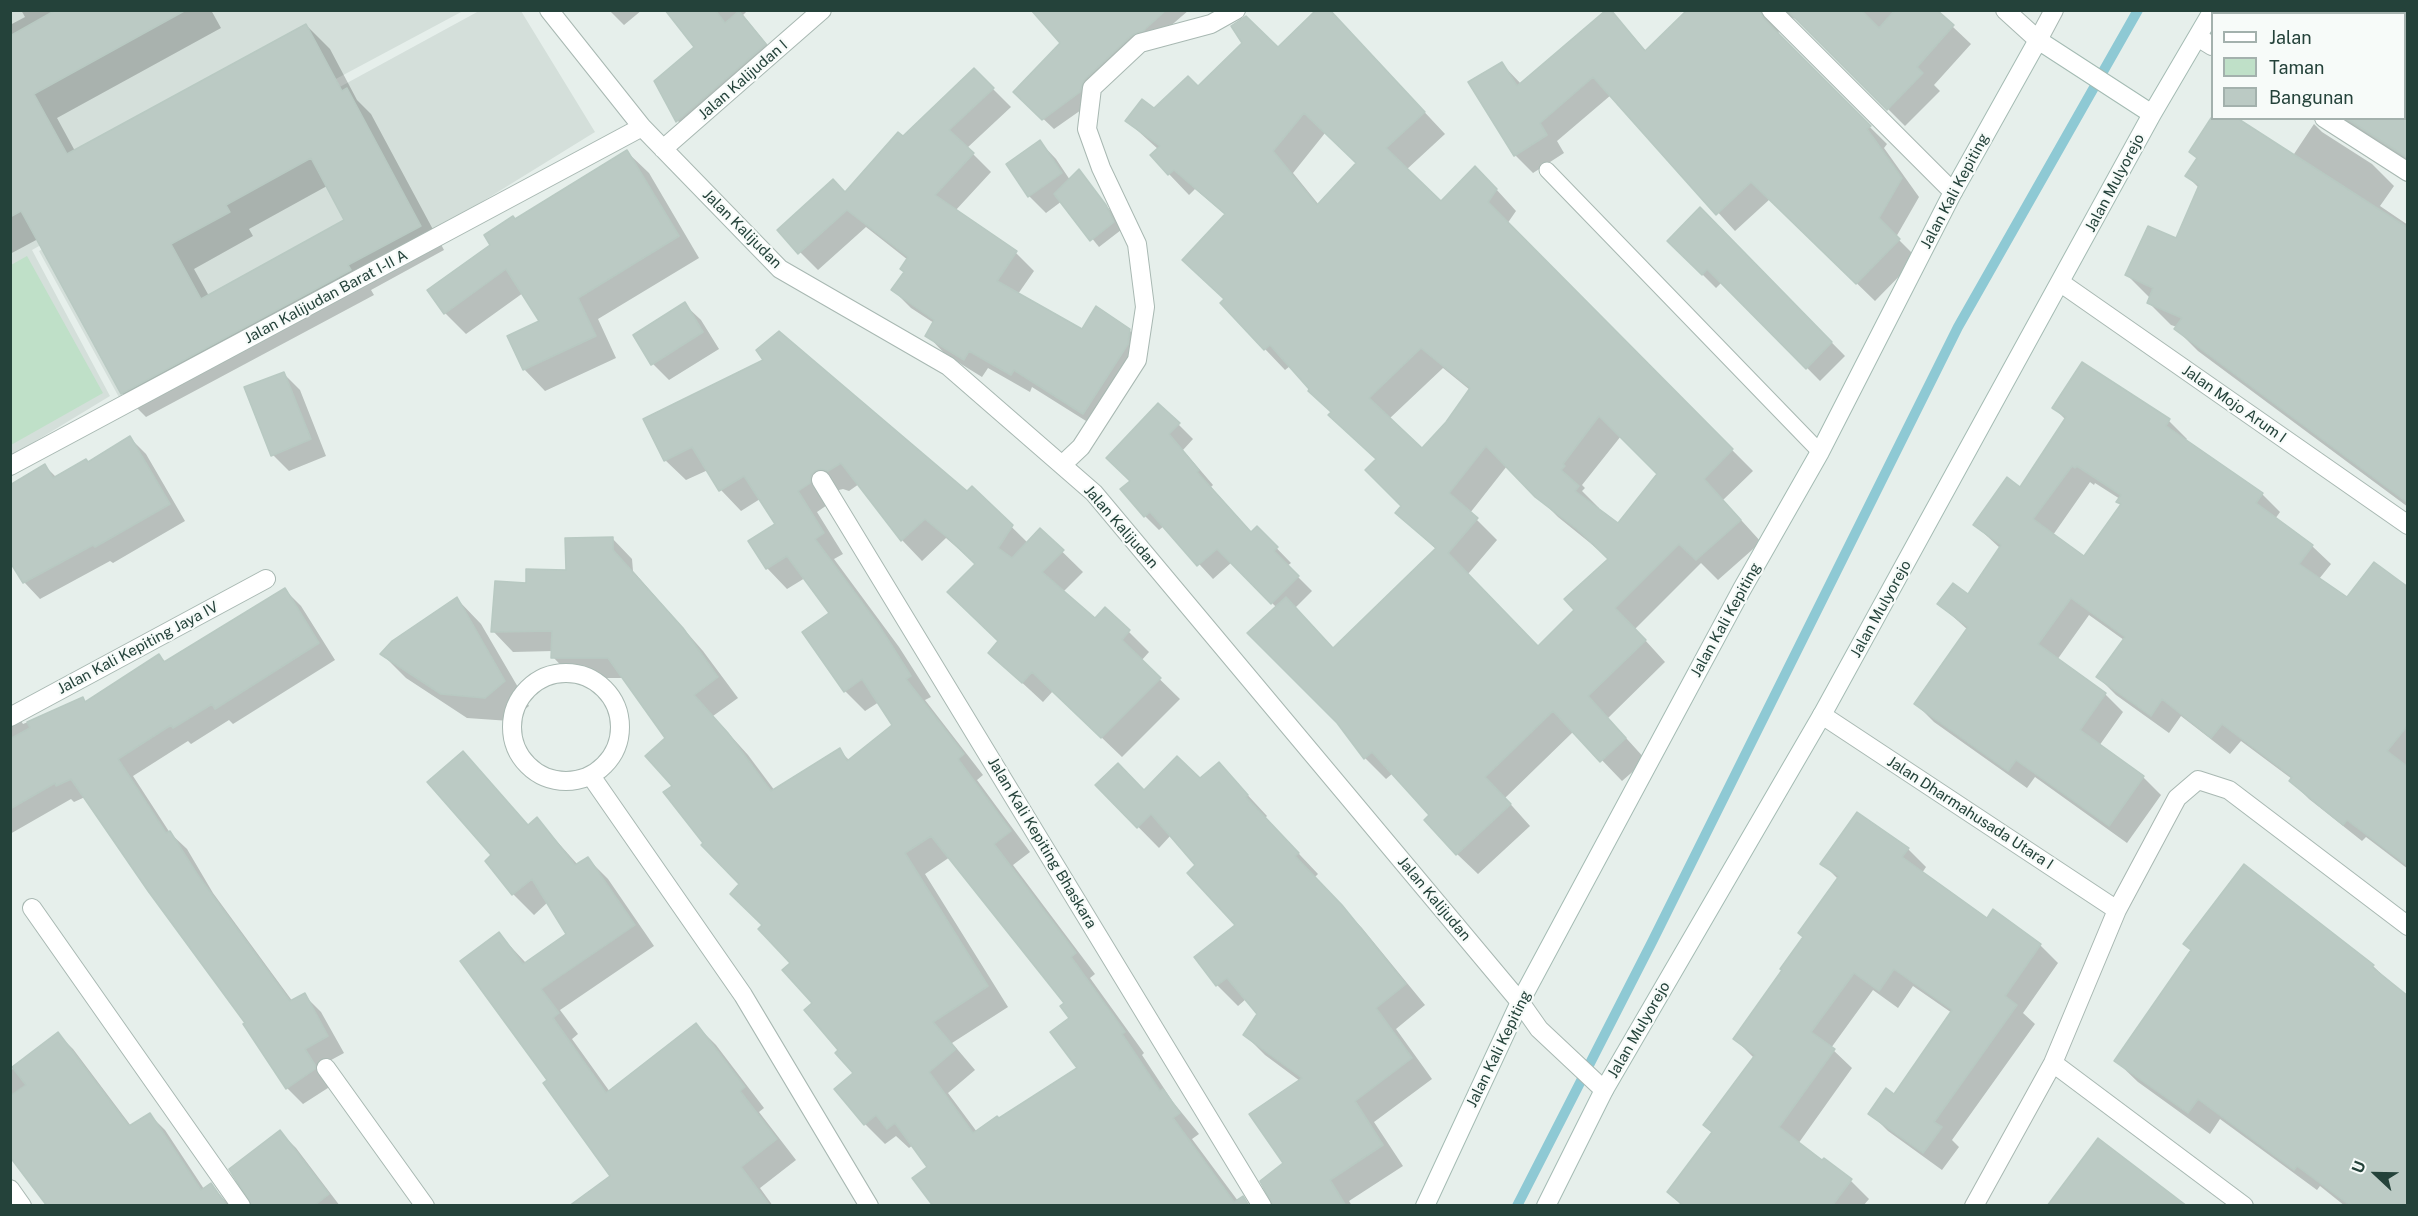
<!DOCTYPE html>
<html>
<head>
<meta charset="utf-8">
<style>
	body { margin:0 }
	#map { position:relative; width:2418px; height:1216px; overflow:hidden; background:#e6efeb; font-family:"Public Sans",sans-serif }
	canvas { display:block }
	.frame { position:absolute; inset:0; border:12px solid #24423a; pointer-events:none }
	.legend { position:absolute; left:2211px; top:12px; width:195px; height:108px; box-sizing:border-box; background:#f7fbf9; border:2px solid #a3b1ad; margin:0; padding:8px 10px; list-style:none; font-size:18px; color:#24423a }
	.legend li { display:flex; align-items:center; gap:12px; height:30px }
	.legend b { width:30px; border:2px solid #a3b1ad }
	.north { position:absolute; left:2346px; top:1144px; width:60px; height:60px; -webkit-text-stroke:4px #f7fbf9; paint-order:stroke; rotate:292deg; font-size:16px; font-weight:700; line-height:24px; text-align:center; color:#24423a }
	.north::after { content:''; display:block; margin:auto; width:21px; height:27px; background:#24423a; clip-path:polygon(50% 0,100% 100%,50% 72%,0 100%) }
</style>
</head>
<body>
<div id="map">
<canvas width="2418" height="1216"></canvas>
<div class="frame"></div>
<ul class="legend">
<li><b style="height:8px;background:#fff"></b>Jalan</li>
<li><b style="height:16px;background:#bfe0c8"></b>Taman</li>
<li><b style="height:16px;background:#bbcac4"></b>Bangunan</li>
</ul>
<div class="north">U</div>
</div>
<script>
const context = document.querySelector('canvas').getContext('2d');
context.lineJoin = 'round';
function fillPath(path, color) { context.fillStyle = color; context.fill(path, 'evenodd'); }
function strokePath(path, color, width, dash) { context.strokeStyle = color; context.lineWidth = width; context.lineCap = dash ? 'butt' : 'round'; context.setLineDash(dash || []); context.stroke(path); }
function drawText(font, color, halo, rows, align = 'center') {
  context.font = font + ' "Public Sans",sans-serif'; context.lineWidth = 4.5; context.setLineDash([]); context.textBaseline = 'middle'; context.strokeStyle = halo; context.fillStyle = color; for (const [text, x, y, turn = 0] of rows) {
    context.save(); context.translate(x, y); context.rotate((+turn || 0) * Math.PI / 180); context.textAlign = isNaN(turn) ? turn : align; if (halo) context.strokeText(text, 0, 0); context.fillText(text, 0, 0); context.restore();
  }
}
const built = new Path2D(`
	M11 11H463L276 111 32 250 110 396 11 456Z
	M479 11H521L595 132 420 240 121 401 39 251Z`);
const green = new Path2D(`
	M27 256 103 393 11 445V265Z`);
const shadow = new Path2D(`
	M21 10H211L221 28 57 118 75 151 306 25 330 49 357 100 371 114 444 250 371 290 374 295 146 417 122 393 38 239 10 254V25L25 17ZM327 186 346 221 209 296 194 269 253 236 249 229Z
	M609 10H642L624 25Z
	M672 10H748L743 15 779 59 692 135 678 121 655 81 696 48Z
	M1033 10H1189L1095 91 1091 103 1054 129 1015 92 1062 43Z
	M1610 10 1647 52 1686 13 1684 10H1935L1971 44 1934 85 1940 91 1905 126 1799 20 1787 16 1777 25 1780 38 1887 144 1884 148 1919 197 1896 237 1917 258 1875 301 1770 199 1735 231 1611 95 1557 141 1564 153 1533 173 1515 155 1502 64 1522 85Z
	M2233 10H2408V165L2320 118H2404V14H2231Z
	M1344 26 1445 134 1406 170 1441 203 1496 189 1516 211 1507 224 1753 471 1723 500 1761 542 1718 580 1701 563 1635 629 1665 662 1608 718 1646 760 1622 781 1574 731 1505 798 1530 826 1478 874 1457 854 1431 815 1393 773 1386 779 1365 758 1277 608 1232 562 1213 579 1164 526 1159 530 1145 516 1132 481 1159 405 1193 439 1183 450 1213 485 1211 487 1252 533 1257 528 1291 563 1287 566 1312 591 1295 608 1334 649 1437 550 1397 513 1403 506 1377 460 1330 415 1332 413 1290 366 1285 370 1265 349 1226 300V215L1195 189 1189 195 1169 174 1159 150 1127 121 1154 110 1278 49ZM1325 133 1358 163 1319 205 1293 173ZM1443 368 1470 390 1447 423 1423 451 1389 419ZM1621 436 1659 474 1618 525 1597 510 1599 508 1582 491 1585 488 1582 485ZM1507 466 1558 517 1610 559 1576 610 1538 648 1468 574 1497 540 1470 513Z
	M992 88 1011 107 967 148 991 172 955 211 1016 253 1034 271 1018 294 1082 331 1129 330 1148 349 1146 362 1102 431 1032 387 1030 392 988 368 982 377 945 354 927 335 934 323 911 308 893 290 906 272 908 260 866 227 818 270 800 252 846 194 903 138Z
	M2314 124 2322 132 2372 164 2394 186 2380 206 2408 225V507L2198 351 2176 329 2177 327 2171 325 2148 302 2150 298 2127 275 2176 240 2199 188 2187 176 2198 159 2191 152 2292 157Z
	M1040 142 1056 159 1070 180 1086 179 1113 214 1121 230 1099 247 1062 201 1046 213 1029 196 1008 165Z
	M627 152 649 173 699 258 598 319 616 358 545 391 524 369 542 321 523 293 466 334 445 313 492 245Z
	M1700 209 1845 356 1820 381 1722 282 1716 288 1669 241Z
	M684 304 701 320 719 349 669 380 653 364 635 336Z
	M765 360 967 493 972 488 1028 543 1040 530 1083 572 1063 592 1095 621 1105 609 1129 632 1149 652 1141 661 1180 699 1122 757 1053 691 1043 702 990 653 1000 642 976 564 946 538 922 561 902 540 859 484 849 491 843 489 835 491 830 503 817 512 843 554 834 559 899 647 931 697 925 700 983 775 977 780 1030 852 1013 865 1095 974 1090 978 1144 1053 1142 1055 1173 1102 1199 1134 1192 1139 1238 1201 1242 1198 1250 1206H935L929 1167 913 1145 909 1148 896 1136 885 1144 865 1124 855 1073 840 1051 792 963 764 925 741 884 674 786 667 738 624 678H573L553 657V651L513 652 493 631 527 584 568 571 612 538 632 559 633 571 703 651 738 698 713 716 748 755 775 791 839 750 850 761 894 725 879 702 865 711 845 691 832 613 805 578 787 589 767 568 777 525 760 499 741 511 721 490 708 470 686 480 665 460ZM950 857 1066 1003 1072 1019 1079 1068 977 1132 948 1093 975 1070 952 1043 1008 1007 925 874Z
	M283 373 300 390 326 456 289 471 273 455Z
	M2054 408 2169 421 2187 439 2185 441 2262 494 2280 512 2275 519 2312 546 2331 564 2319 579 2347 599 2408 589V869L2366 837 2362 841 2309 799 2291 781 2292 779 2241 741 2230 754 2181 716 2169 733 2116 695 2098 677 2124 640 2089 615 2057 660 2105 694 2123 712 2099 746 2143 777 2161 795 2127 843 2035 777 2027 788 1934 722 1916 704 1968 630 1939 604 1968 596 2001 549 1975 525 2020 489 2066 420ZM2090 482 2094 485 2095 483 2120 499 2118 501 2122 505 2085 558 2053 535Z
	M130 438 146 454 185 521 113 563 110 561 40 599 24 582 10 559 45 466 57 478 89 463Z
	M285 590 301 606 335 660 233 724 229 720 191 744 188 741 133 776 170 833 187 849 213 893 293 1002 304 995 321 1012 344 1053 320 1066 331 1086 303 1104 287 1088 247 1023 85 797 74 802 71 799 10 834V704L23 724 82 699 87 703 159 656 166 662Z
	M457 599 481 624 529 706 510 721 467 718 406 678 382 654Z
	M462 753 529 826 537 819 578 865 588 859 608 879 654 946 560 1010 578 1034 572 1039 610 1092 696 1025 716 1045 764 1108 759 1112 796 1160 760 1188 773 1206H572L613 1177 549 1081 499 934 526 963 568 934 548 902 534 915 513 894 487 861 493 856Z
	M1219 764 1267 816 1265 818 1318 874 1314 878 1362 928 1425 1005 1396 1029 1432 1079 1374 1122 1403 1166 1349 1201 1352 1206H1273L1285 1163 1300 1081 1265 1055 1245 1035 1259 1014 1246 999 1238 1006 1217 985 1196 957 1237 925 1197 865 1171 835 1159 848 1097 785 1144 792 1200 780Z
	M1908 849 1926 867 1922 873 1987 920 1993 911 2040 945 2058 963 2023 1013 2035 1024 1952 1140 1959 1147 1942 1170 1888 1131 1870 1113 1894 1096 1952 1013 1913 986 1898 1008 1873 990 1831 1048 1852 1068 1798 1144 1851 1181 1869 1199 1863 1206H1682L1669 1192 1713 1134 1705 1125 1755 1059 1735 1039 1804 937 1838 879 1822 863Z
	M2373 966 2395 987 2408 1206H2345L2320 1186 2317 1190 2220 1119 2210 1134 2138 1082 2116 1061Z
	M58 1034 73 1049 131 1126 150 1115 165 1130 204 1189 211 1185 230 1206H49L10 1155V1071Z
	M280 1132 296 1148 340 1206H256Z`);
const stream = new Path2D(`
	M1517 1206 1652 942 1958 327 2138 10`);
const building = new Path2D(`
	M56 10H186L34 94 67 154 306 24 342 91 347 88 421 226 348 265 351 270 121 394 21 211 10 217V36ZM311 158 344 220 201 299 171 244 230 212 226 205Z
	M665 10H715L725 23 739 11 766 44 676 122 654 81 694 47Z
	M1031 10H1166L1143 31 1132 35 1084 80 1080 92 1042 120 1013 92 1060 43Z
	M1316 10H1330L1425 112 1386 148 1441 201 1475 166 1497 189 1488 202 1733 449 1704 479 1741 520 1696 560 1679 544 1615 608 1646 640 1588 696 1626 738 1600 762 1553 711 1485 777 1511 804 1456 855 1424 820 1429 815 1372 752 1364 759 1337 723 1247 633 1286 597 1333 648 1436 548 1395 513 1401 506 1365 470 1376 459 1328 415 1331 412 1308 391 1309 389 1270 345 1264 350 1220 303 1224 299 1182 260 1225 214 1174 170 1168 175 1150 155 1160 146 1125 121 1142 99 1154 108 1188 76 1198 86 1242 43 1231 26 1246 16 1278 47ZM1304 113 1356 163 1317 205 1273 151ZM1421 348 1470 388 1446 422 1422 448 1369 398ZM1599 416 1657 474 1618 523 1575 491 1579 486 1561 470 1565 466 1563 464ZM1486 446 1535 497 1578 530 1608 559 1564 599 1574 610 1538 646 1448 553 1478 518 1449 493Z
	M1606 10H1611L1645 51 1687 10H1760L1763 18 1871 126 1867 129 1902 178 1879 218 1900 239 1856 284 1751 182 1716 215 1593 77 1540 123 1547 135 1514 156 1468 82 1502 62 1517 86Z
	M1787 10H1861L1879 28 1895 10H1937L1954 25 1917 67 1923 73 1887 110Z
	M974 68 994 88 949 130 974 153 935 195 1017 251 997 281 1082 329 1096 306 1130 329 1128 344 1083 414 1014 370 1011 375 969 351 964 360 925 336 934 320 891 290 904 272 900 269 908 257 847 210 798 254 777 230 833 179 845 192 898 132 903 136Z
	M2211 118H2237L2408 228V503L2174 329 2182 318 2147 303 2153 288 2125 275 2148 226 2176 238 2199 185 2185 176 2197 158 2189 152Z
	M2346 118H2408V158Z
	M1040 140 1062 173 1028 197 1006 164Z
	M627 150 679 236 578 298 596 336 523 370 507 336 539 321 506 269 444 314 427 290 490 245 484 235 513 216 515 219Z
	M1079 169 1106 205 1114 222 1090 241 1054 194Z
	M1700 207 1832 342 1806 369 1707 269 1702 275 1667 241Z
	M685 302 703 332 651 365 633 335Z
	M779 331 967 491 972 486 1013 525 998 548 1012 558 1040 528 1064 550 1042 572 1095 618 1105 607 1130 630 1122 640 1161 678 1101 738 1032 672 1022 683 988 653 998 641 947 592 975 564 948 538 925 519 901 541 841 463 828 471 821 469 815 471 811 475 810 483 798 491 824 533 815 539 878 624 911 676 906 679 964 754 958 759 1011 831 994 844 1076 953 1071 957 1125 1032 1122 1034 1160 1091 1163 1089 1180 1113 1173 1118 1234 1202 1243 1196 1249 1206H933L912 1178 927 1167 895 1123 887 1129 876 1115 864 1125 834 1089 853 1073 835 1053 838 1050 804 1010 812 1003 782 970 790 963 758 929 762 925 730 894 739 884 701 845 703 843 663 792 672 786 645 756 665 738 608 658H551L552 631 491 632 495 581 526 583V569L566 570 565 538 613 537V550L683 628 718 677 694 695 728 733 771 791 840 748 847 761 892 725 862 679 844 692 802 632 829 613 787 556 766 569 748 541 775 524 744 476 719 491 692 447 664 461 643 419 763 360 756 350ZM931 836 1064 1003 1060 1006 1069 1018 1050 1032 1077 1068 999 1118 997 1116 973 1133 929 1072 956 1049 933 1022 988 986 905 853Z
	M2082 362 2170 419 2166 426 2263 493 2256 503 2313 545 2299 564 2347 597 2374 562 2408 587V725L2387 751 2408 767V866L2347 820 2343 825 2289 781 2292 777 2222 724 2211 738 2162 699 2151 716 2096 677 2125 637 2071 598 2038 644 2106 693 2080 730 2144 776 2109 826 2016 760 2008 771 1914 704 1968 627 1937 604 1953 583 1968 594 2001 545 1973 525 2007 477 2020 487 2066 417 2052 408ZM2072 466 2075 468 2077 466 2121 495 2116 502 2121 504 2084 556 2033 519Z
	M284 372 311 439 271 456 244 387Z
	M1158 403 1180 423 1169 434 1199 470 1197 472 1251 532 1257 526 1278 547 1274 551 1299 576 1271 604 1217 549 1197 566 1150 512 1144 517 1120 489 1130 481 1106 458Z
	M130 436 170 504 95 547 93 545 23 583 10 562V485L45 464 53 478 86 459 88 462Z
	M285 588 319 643 215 709 212 704 173 728 171 725 118 759 166 833 170 831 197 874 290 1001 305 993 328 1036 305 1049 315 1065V1069L286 1089 243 1024 245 1023 148 891 71 779 56 786 55 783 10 809V739L30 728 27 722 83 697 85 702 159 654 164 662Z
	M457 597 505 681 485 698 441 694 380 654 392 641Z
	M463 751 528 825 537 817 575 865 588 857 635 925 541 989 559 1013 553 1018 606 1093 696 1023 745 1087 740 1091 777 1139 741 1167 770 1206H569L610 1176 543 1083 547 1080 460 961 499 932 523 964 566 934 532 879 512 895 485 861 491 855 427 782Z
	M1177 756 1200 778 1219 762 1248 795 1246 797 1299 853 1295 856 1342 905 1406 984 1376 1008 1412 1058 1355 1101 1383 1145 1330 1180 1346 1206H1273L1260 1181 1283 1163 1249 1114 1302 1078 1243 1035 1257 1014 1227 978 1216 986 1194 957 1235 925 1187 873 1195 865 1151 814 1137 828 1095 785 1118 763 1144 790Z
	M1857 812 1909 848 1902 857 1987 918 1993 909 2041 944 2005 996 2017 1005 1934 1122 1942 1127 1923 1153 1868 1114 1886 1088 1894 1094 1952 1010 1894 969 1879 991 1854 973 1811 1032 1835 1049 1779 1127 1822 1160 1824 1158 1852 1179 1832 1206H1684L1667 1192 1712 1132 1703 1125 1755 1055 1733 1039 1782 970 1780 969 1803 937 1798 933 1839 876 1820 864Z
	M2244 864 2374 965 2372 967 2408 996V1206H2351L2297 1166 2294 1170 2198 1099 2188 1113 2114 1061 2191 950 2183 944Z
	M58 1032 129 1126 150 1113 201 1190 211 1183 227 1206H47L10 1157V1096L26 1085 12 1067Z
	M280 1130 329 1194 314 1206H252L229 1169Z
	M2098 1138 2187 1206H2047Z`);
const service = new Path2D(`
	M1547 170 1820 452`);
const minor = new Path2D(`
	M549 10 642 127 780 269 948 366 1094 493 1520 1002 1539 1029 1604 1090
	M1771 10 1953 192
	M2005 10 2038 40 2054 10
	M2199 38 2212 46
	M2324 118 2408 172
	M663 149 822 10
	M2061 283 2408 525
	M1062 465 1081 447 1137 360 1145 307 1137 244 1101 168 1087 129 1092 88 1140 43 1211 24 1236 10
	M10 466 642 127
	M821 480 1262 1206
	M512 727a54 54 0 1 1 108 0a54 54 0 1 1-108 0Z
	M1822 715 2117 910
	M10 717 266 579
	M591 776 743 995 869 1206
	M32 908 241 1206
	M2053 1063 2244 1206
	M326 1068 425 1206
	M10 1189 22 1206
	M1974 1206 2053 1063 2117 910 2177 798 2198 780 2229 790 2408 926`);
const secondary = new Path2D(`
	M1425 1206 1520 1002 1742 589 1820 452 1953 192 2038 40 2152 114
	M1546 1206 1604 1090 1822 715 2152 114 2213 10`);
const streetNames = [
	["Jalan Kalijudan I",743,80,-41],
	["Jalan Mulyorejo",2115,183,-62],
	["Jalan Kali Kepiting",1955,191,-62],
	["Jalan Kalijudan",742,229,45],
	["Jalan Kalijudan Barat I-II A",326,297,-28],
	["Jalan Mojo Arum I",2234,404,35],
	["Jalan Kalijudan",1121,527,49],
	["Jalan Mulyorejo",1881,609,-61],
	["Jalan Kali Kepiting",1726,620,-61],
	["Jalan Kali Kepiting Jaya IV",138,648,-28],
	["Jalan Dharmahusada Utara I",1970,813,33],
	["Jalan Kali Kepiting Bhaskara",1042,843,59],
	["Jalan Kalijudan",1434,899,50],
	["Jalan Mulyorejo",1639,1030,-60],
	["Jalan Kali Kepiting",1499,1049,-64]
];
fillPath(built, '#d4dfda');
fillPath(green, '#bfe0c8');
fillPath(shadow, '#0003');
strokePath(stream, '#8ec9d4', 10);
fillPath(building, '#bbcac4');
strokePath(building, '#b8c9c2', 1.5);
strokePath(service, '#a8b8b2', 17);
strokePath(minor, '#a8b8b2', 20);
strokePath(secondary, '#a4bbb3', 20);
strokePath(service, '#fff', 15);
strokePath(minor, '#fff', 18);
strokePath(secondary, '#fff', 18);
drawText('15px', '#24423a', '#f7fbf9', streetNames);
</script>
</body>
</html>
